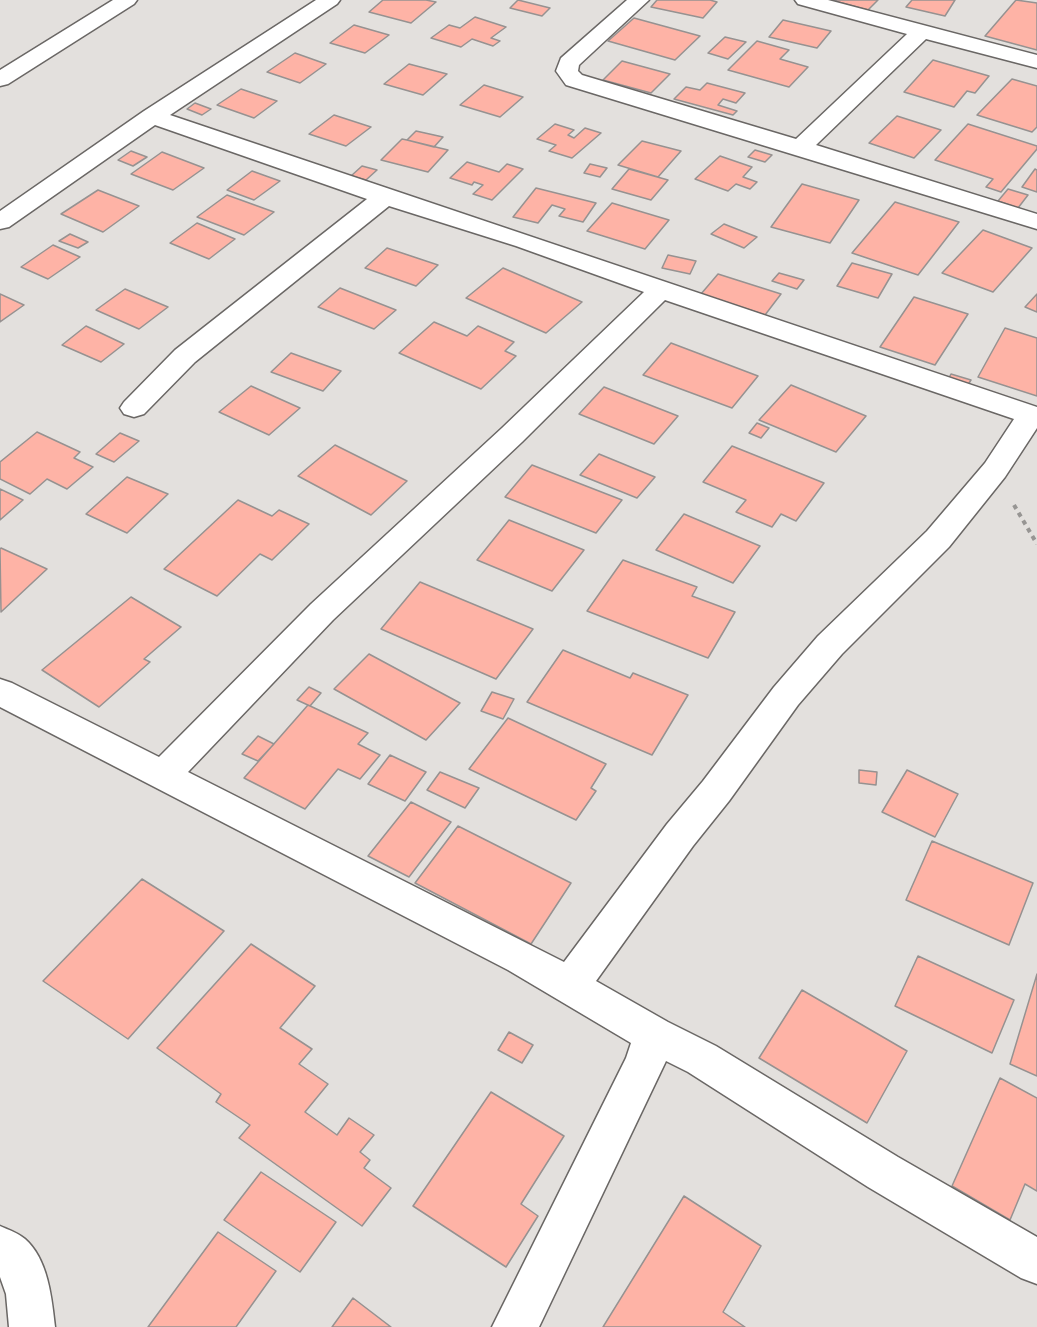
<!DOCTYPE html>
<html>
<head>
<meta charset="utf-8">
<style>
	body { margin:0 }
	canvas { display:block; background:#e3e0dd }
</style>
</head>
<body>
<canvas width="1037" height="1327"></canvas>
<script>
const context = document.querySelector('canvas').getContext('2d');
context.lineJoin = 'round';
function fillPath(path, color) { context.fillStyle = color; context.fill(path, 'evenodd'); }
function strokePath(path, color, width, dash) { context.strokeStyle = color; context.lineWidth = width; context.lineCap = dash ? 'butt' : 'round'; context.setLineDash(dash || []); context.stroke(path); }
const building = new Path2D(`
	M383 0H426L436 2 411 23 369 12Z
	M518 0 550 8 542 16 510 8Z
	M657 0H710L717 2 703 18 651 7Z
	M831 0H878L868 10Z
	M912 0H955L945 16 906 7Z
	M1016 0 1037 3V50L985 36Z
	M475 17 506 27 491 38 500 41 493 46 472 39 461 47 431 38 449 25 460 28Z
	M634 18 700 36 675 60 608 41Z
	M783 20 831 31 817 48 769 37Z
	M354 25 389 35 365 53 330 43Z
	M725 37 746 42 728 59 708 53Z
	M757 41 789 50 780 59 808 67 789 87 728 70Z
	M295 53 326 64 300 83 267 72Z
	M933 60 989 76 975 93 967 91 954 107 904 92Z
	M622 61 670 74 651 93 603 80Z
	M409 64 447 74 423 95 384 84Z
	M1012 79 1037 86V127L1032 132 977 115Z
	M707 83 745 93 736 103 723 99 718 105 737 111 733 115 674 99 686 87 700 90Z
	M484 85 523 97 500 117 460 105Z
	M241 89 277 101 254 118 217 105Z
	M195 103 211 109 202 115 187 109Z
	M334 115 371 127 346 146 309 134Z
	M897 116 941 130 914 158 869 143Z
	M555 124 574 130 568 135 574 138 585 128 601 133 572 158 549 151 556 145 537 139Z
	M968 124 1037 146V149L1001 192 986 187 993 179 935 160Z
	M416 131 443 137 434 147 407 140Z
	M402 139 407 140 448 150 428 172 381 160Z
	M642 141 681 151 658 177 618 165Z
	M755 150 772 155 765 162 748 157Z
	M131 151 147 157 133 166 118 160Z
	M162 152 204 168 173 190 131 174Z
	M720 156 752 167 743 177 757 182 750 189 736 184 728 191 695 179Z
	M467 162 499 172 507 164 523 169 492 200 473 194 483 185 474 182 472 185 450 178Z
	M590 164 607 168 600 177 584 173Z
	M362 166 377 170 366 180 351 176Z
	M629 169 668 180 651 200 612 189Z
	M1035 169 1037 170V192L1022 187Z
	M252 171 280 181 254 200 227 190Z
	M802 184 859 200 830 243 771 227Z
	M536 188 596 203 583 222 559 216 565 209 552 205 538 223 513 217Z
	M1008 189 1028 195 1018 208 998 201Z
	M98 190 139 206 103 232 61 214Z
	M227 195 274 212 244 235 197 217Z
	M895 202 959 222 918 275 852 253Z
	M612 203 669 220 645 249 587 231Z
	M197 223 235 239 209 259 170 243Z
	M724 224 757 237 744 248 711 234Z
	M983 230 1032 248 993 292 942 273Z
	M70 234 88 242 78 248 59 241Z
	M53 245 80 257 48 279 21 267Z
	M387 248 438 265 416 286 365 268Z
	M668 255 696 261 690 274 662 268Z
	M852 263 892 274 878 298 837 286Z
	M503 268 582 302 546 333 466 298Z
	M779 273 804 280 797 289 772 281Z
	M718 274 781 294 765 315 701 294Z
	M340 288 396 310 374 329 318 307Z
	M125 289 168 307 139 329 96 310Z
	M0 294 24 305 0 322Z
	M1037 294V312L1025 307Z
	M914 297 968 314 935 365 880 347Z
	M434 322 467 336 478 326 514 342 505 351 516 356 481 389 399 353Z
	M86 326 124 344 101 362 62 345Z
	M1005 328 1037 338V396L978 377Z
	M671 343 758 376 732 408 643 375Z
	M291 353 341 371 323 391 271 372Z
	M951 374 971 380 964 391 945 385Z
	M791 385 866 416 836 452 759 420Z
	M251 386 300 408 269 435 219 412Z
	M604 387 678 416 654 444 579 414Z
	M757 423 769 428 761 438 749 433Z
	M37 432 80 452 74 458 93 467 67 489 47 479 30 494 0 479V462Z
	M120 433 139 441 114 462 96 454Z
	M335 445 407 481 371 515 298 476Z
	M732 446 824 483 796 521 781 514 772 527 736 512 746 500 703 482Z
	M599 454 655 477 637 498 580 475Z
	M532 465 622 500 596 533 505 497Z
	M127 477 168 494 127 533 86 514Z
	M0 489 23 500 0 520Z
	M238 500 272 516 279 510 309 524 272 560 260 554 217 596 164 569Z
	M684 514 760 546 733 583 656 550Z
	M509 520 584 550 552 591 477 560Z
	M1 548 47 569 1 612 0 549Z
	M623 560 697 587 692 596 735 612 708 658 587 611Z
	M420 582 533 629 496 679 381 629Z
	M131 597 181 627 144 659 150 662 99 707 42 670Z
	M563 650 630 678 633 673 688 695 652 755 527 702Z
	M369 654 460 703 426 740 334 689Z
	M309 687 321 693 310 706 297 700Z
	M492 692 514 699 503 719 481 711Z
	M308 705 368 733 358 744 380 755 360 779 338 769 305 809 244 778Z
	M508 718 606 764 591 788 596 791 576 820 469 769Z
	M258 736 274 744 258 761 242 754Z
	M390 755 426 772 405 801 368 784Z
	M859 770 877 772 876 785 859 783Z
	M907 770 958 794 935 837 882 812Z
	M440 772 479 788 465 808 427 790Z
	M411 802 451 822 409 877 368 856Z
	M458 826 571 883 531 944 415 883Z
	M932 841 1033 883 1009 945 906 900Z
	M142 879 224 931 128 1039 43 981Z
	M251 944 315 986 280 1028 312 1049 299 1064 328 1084 305 1112 337 1135 349 1118 374 1135 360 1152 370 1160 364 1168 391 1188 362 1226 239 1138 250 1125 216 1102 221 1094 157 1048Z
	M918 956 1014 1000 992 1053 895 1006Z
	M1037 974V1076L1010 1064Z
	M802 990 907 1051 867 1123 759 1058Z
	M509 1032 533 1045 522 1063 498 1050Z
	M1000 1078 1037 1098V1191L1025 1184 1010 1220 952 1186Z
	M491 1092 564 1136 521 1204 538 1216 506 1267 413 1206Z
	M261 1172 336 1222 300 1272 224 1220Z
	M684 1196 761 1246 723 1312 745 1327H603Z
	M218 1232 276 1271 236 1327H148Z
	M353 1298 391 1327H332Z`);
const path = new Path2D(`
	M1014 505 1037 544`);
const minor = new Path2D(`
	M113 0H137L134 4 8 84 0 86V70Z
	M316 0H340L337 4 170 115 1037 407V428L1005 477 949 547 842 654 798 705 729 801 693 846 596 981 668 1022 716 1046 898 1157 1037 1237V1284L1021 1278 868 1187 688 1072 666 1061 539 1327H492L626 1058 631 1043 508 970 0 707V679L12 683 159 757 311 604 502 428 644 292 516 246 389 206 195 362 144 414 134 417 124 414 120 408 124 402 175 350 367 199 155 125 9 227 0 229V211L144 111ZM665 300 1014 419 985 463 927 531 818 636 774 687 703 781 667 824 564 962 188 772 333 620 522 442Z
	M627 0H649L579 65 578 71 582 75 796 139 907 34 798 4 795 0H828L1037 55V68L926 39 816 145 1037 214V229L566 85 556 71 561 58Z
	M0 1226C9 1230 18 1233 25 1239 48 1259 52 1299 55 1327H9L6 1294 0 1277Z`);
fillPath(building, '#feb3a6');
strokePath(building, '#969291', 1.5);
strokePath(minor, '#6a6765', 3);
strokePath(path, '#979593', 4, [4.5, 4.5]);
fillPath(minor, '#fff');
</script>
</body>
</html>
